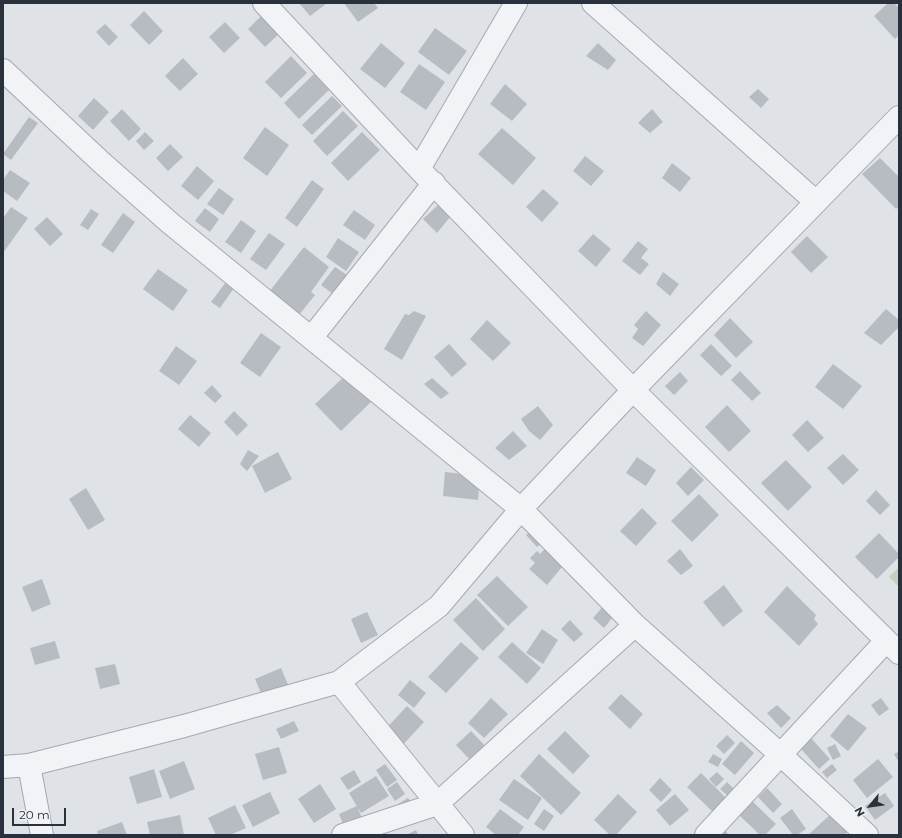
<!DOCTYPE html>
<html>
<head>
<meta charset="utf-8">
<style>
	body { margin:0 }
	#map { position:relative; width:902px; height:838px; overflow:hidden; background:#dfe2e7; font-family:Montserrat,sans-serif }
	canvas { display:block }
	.frame { position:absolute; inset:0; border:4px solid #29313c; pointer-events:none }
	.north { position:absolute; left:850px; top:786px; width:40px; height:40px; -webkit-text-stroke:3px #eef1f5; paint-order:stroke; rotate:241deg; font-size:11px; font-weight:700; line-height:16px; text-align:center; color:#29313c }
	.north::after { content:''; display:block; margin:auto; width:14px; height:18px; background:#29313c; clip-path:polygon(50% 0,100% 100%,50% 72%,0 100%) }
	.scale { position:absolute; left:12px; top:808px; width:54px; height:18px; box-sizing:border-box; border:2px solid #29313c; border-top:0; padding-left:5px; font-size:12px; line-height:14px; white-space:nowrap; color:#29313c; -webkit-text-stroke:3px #eef1f5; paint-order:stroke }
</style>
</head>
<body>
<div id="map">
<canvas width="902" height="838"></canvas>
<div class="frame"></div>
<div class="north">N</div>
<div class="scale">20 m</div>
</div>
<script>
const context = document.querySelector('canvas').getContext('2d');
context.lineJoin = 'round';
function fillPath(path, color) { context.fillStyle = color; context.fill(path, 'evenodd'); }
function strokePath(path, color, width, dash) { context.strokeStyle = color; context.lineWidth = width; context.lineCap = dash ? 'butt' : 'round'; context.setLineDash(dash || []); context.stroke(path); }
const green = new Path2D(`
	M899 567V587L889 577Z`);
const building = new Path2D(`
	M299 3H327L310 16Z
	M344 3H374L378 8 358 22Z
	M888 3H894L899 8V35L895 39 874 16Z
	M144 11 163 31 149 45 130 25Z
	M261 16 279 34 265 47 248 29Z
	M225 22 240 38 224 53 209 37Z
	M105 24 118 37 109 46 96 32Z
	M435 28 467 51 449 75 418 52Z
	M381 43 405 63 385 88 360 69Z
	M598 43 616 60 608 70 586 56Z
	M291 56 307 73 281 98 265 82Z
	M183 58 198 74 180 91 165 76Z
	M419 64 445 82 426 110 400 92Z
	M314 74 329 90 299 119 284 103Z
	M505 84 527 104 512 121 490 104Z
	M758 89 769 99 761 108 749 97Z
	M332 96 342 106 312 135 302 125Z
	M94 98 109 112 93 130 78 116Z
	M122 109 141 129 129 141 110 121Z
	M652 109 663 122 650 133 638 123Z
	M343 111 358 126 327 156 313 141Z
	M29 117 38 123 11 160 3 154Z
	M265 127 289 145 267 176 243 158Z
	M502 128 536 158 513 185 478 154Z
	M145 132 154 141 144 150 136 141Z
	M362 132 380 150 348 181 331 163Z
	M170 144 183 157 168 171 156 158Z
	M585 156 604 171 591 186 573 171Z
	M880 158 899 177V206L896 209 862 174Z
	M672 163 691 178 680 192 662 178Z
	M197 166 214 181 198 200 181 186Z
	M10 170 30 183 17 201 3 191V180Z
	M312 180 324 189 297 227 285 218Z
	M219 188 234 199 223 215 207 204Z
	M543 189 559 203 542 222 526 207Z
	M438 205 450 217 437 233 423 219Z
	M11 207 28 218 3 253V218Z
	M205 208 219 219 210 232 195 221Z
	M91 209 99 214 88 230 80 225Z
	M354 210 375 225 365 240 343 225Z
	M123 213 135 222 113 253 101 245Z
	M47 217 63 234 50 246 34 229Z
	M241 220 256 231 241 253 225 242Z
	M269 233 285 244 266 270 250 259Z
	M593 234 611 249 596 267 578 251Z
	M807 236 828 257 811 273 791 252Z
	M338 238 359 252 346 271 326 257Z
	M638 241 648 249 641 258 649 264 640 275 622 261Z
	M304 247 329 267 311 292 315 295 299 315 269 292Z
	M335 267 347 275 333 294 321 285Z
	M158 269 188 290 173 311 143 289Z
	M663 272 679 284 670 296 656 284Z
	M226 282 234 288 220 308 211 302Z
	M886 309 899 320V327L881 345 864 333Z
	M414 311 426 316 402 360 384 349 405 314 409 315Z
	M646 311 661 325 643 346 632 338 638 329 634 325Z
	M730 318 753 342 736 358 714 335Z
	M487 320 511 343 493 361 470 339Z
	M261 333 281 347 260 377 240 363Z
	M449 344 467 364 452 377 434 357Z
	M711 344 732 366 721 376 700 355Z
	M176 346 197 361 179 385 159 371Z
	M833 364 862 386 843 409 815 387Z
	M740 371 761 393 752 401 731 380Z
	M680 372 688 381 674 395 665 386Z
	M348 373 374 399 341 431 315 404Z
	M432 378 449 393 441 399 424 384Z
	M212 385 222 396 215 403 204 393Z
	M727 405 751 431 729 452 705 427Z
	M538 406 553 425 540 440 529 431 521 419Z
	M234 411 248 425 237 436 224 422Z
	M190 415 211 433 199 447 178 429Z
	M807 420 824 438 808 452 792 435Z
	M513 431 527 446 509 460 495 448Z
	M248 450 259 456 247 471 240 464Z
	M278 452 292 479 265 493 252 466Z
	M843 454 859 470 843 485 827 468Z
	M637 457 656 470 646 486 626 473Z
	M786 460 812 487 788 511 761 483Z
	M691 467 704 480 688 496 676 483Z
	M445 472 480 476 478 500 443 496Z
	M86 488 105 520 88 530 69 499Z
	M876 490 890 505 880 515 866 501Z
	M699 494 719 515 692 542 671 521Z
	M642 508 657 523 636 546 620 531Z
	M535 527 546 539 537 547 526 535Z
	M879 533 899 554V557L877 579 855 557Z
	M549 544 567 561 547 585 529 569 535 563 530 558 537 551 540 554Z
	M680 549 693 566 681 575 667 561Z
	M497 576 528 607 508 626 477 595Z
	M42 579 51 604 32 612 22 587Z
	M724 585 743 611 723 627 703 602Z
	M787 586 816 615 814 619 818 624 799 646 764 612Z
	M476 598 505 629 483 651 453 620Z
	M606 603 617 612 604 628 593 618Z
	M367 612 378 635 361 643 351 619Z
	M570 620 583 634 574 642 561 629Z
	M542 629 558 640 543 664 526 653Z
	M55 641 60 658 35 665 30 648Z
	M461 642 479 658 446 693 428 677Z
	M512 642 541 668 527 684 498 657Z
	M115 664 120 684 100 689 95 668Z
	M281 668 290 689 264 700 255 679Z
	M410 680 426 693 414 708 398 695Z
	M621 694 643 714 630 729 608 708Z
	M491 698 508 714 484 738 468 723Z
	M881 698 889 709 879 716 871 705Z
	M777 705 791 718 781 728 767 713Z
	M407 706 424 722 399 749 382 733Z
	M848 714 867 728 848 751 830 736Z
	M294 721 299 731 281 739 276 729Z
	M471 731 488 749 473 763 456 745Z
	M565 731 590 756 573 774 547 749Z
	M727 735 735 743 724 754 716 746Z
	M811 738 830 759 819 769 800 748Z
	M741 741 754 753 735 775 722 764Z
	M835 744 841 756 833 760 827 748Z
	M279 747 287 773 263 780 255 754Z
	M898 752 899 754 898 761 894 754Z
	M539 754 581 793 561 815 520 776Z
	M713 754 722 759 718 767 708 762Z
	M878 759 893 777 867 798 853 780Z
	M184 761 195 789 170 799 159 771Z
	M385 764 397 780 387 787 376 770Z
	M832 764 837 770 827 778 822 772Z
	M154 769 162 797 137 804 129 777Z
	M354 770 361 782 348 790 340 778Z
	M717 772 724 779 716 787 709 779Z
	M701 773 727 799 714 813 687 787Z
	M376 776 389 796 361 813 349 793Z
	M660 778 672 790 661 802 649 790Z
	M514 779 542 798 528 820 499 800Z
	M397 782 405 794 395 801 387 789Z
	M727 782 734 789 728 796 720 789Z
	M320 784 336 809 314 823 298 799Z
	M767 788 782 804 773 813 758 797Z
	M270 792 280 813 253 827 242 805Z
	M885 793 894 806 875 820 865 806Z
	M618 794 637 812 616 835H610L594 820Z
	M675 794 689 810 670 826 656 810Z
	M408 798 414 807 404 813 398 804Z
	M752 801 776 824 765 835H760L739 815Z
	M235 805 246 828 230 835H216L208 818Z
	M357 806 363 821 345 829 339 814Z
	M500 809 524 827 518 835H496L486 827Z
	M544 809 554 816 544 831 534 824Z
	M792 809 806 829 797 835H793L780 818Z
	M831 814 847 832 845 835H808Z
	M180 815 184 835H150L147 822Z
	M122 822 127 835H98L97 831Z
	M722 827 729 835H714Z
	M416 830 418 835H406Z`);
const minor = new Path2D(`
	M264 3 419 169 633 390 899 653
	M593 3 816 202
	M3 70 101 162 170 223 521 509 635 625 781 755 867 835
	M419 169 516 3
	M312 337 434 183
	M339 682 463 835
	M29 765 42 835
	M3 767 29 765 184 726 339 682 439 606 521 509 633 390 899 117
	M343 835 437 804 635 625
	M706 835 886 641`);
fillPath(green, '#c5d0c1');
fillPath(building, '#b7bcc3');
strokePath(minor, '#a5a9b0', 24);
strokePath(minor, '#f1f3f6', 22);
</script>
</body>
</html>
